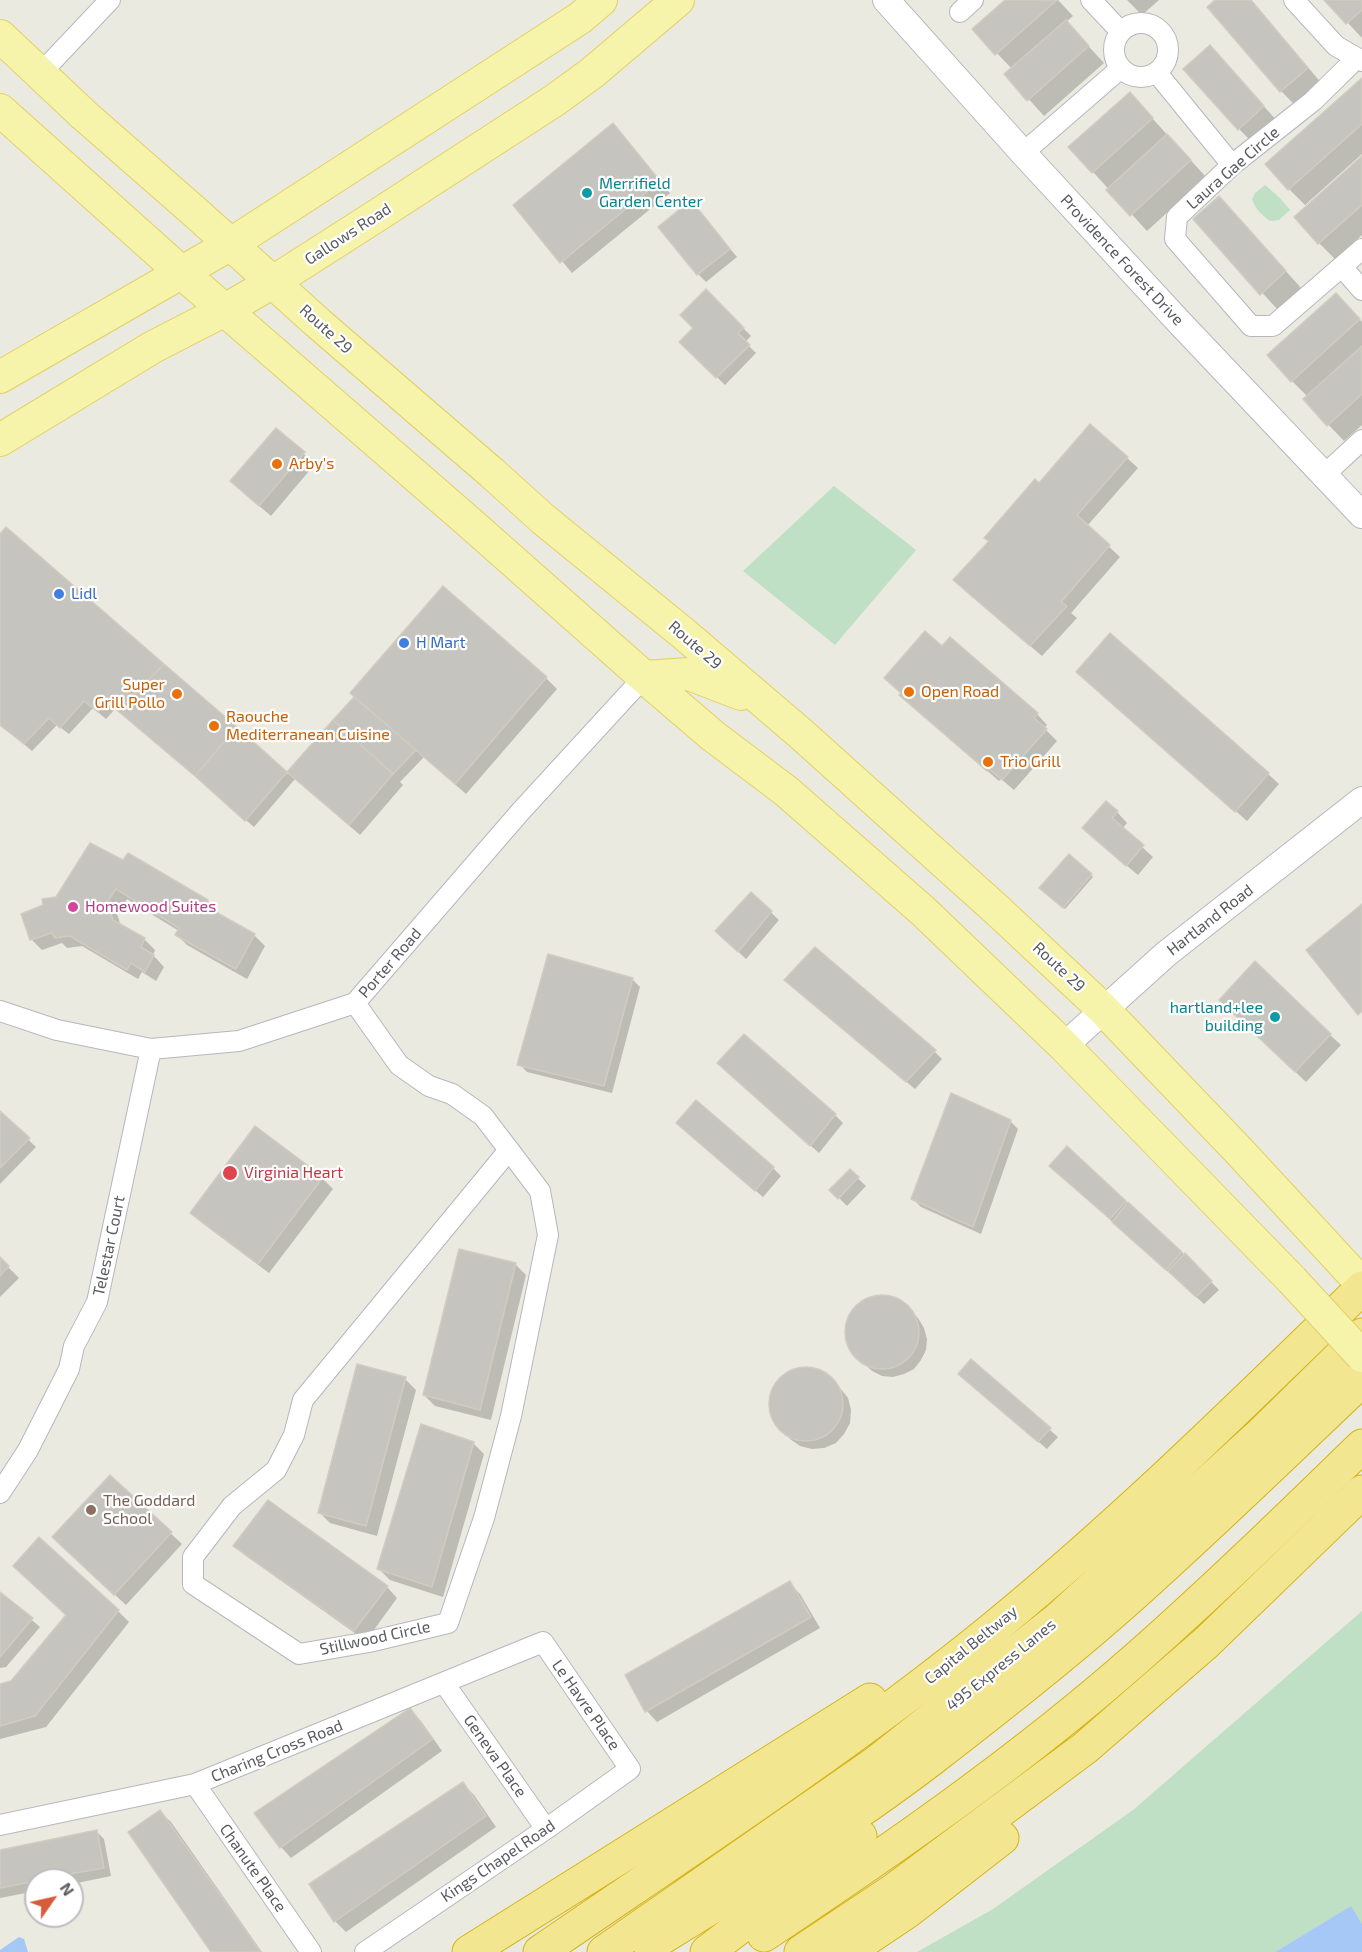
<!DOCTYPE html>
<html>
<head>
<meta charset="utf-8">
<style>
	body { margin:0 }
	#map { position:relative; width:1362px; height:1952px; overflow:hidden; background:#ebeae1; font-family:"Exo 2",sans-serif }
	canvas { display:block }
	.north { position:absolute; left:24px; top:1868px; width:60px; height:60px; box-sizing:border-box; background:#fff; border:2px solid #bdbdbf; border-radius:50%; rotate:56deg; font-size:16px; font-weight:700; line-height:24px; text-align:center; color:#595b60 }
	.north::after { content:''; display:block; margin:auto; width:21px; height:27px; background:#d75c3b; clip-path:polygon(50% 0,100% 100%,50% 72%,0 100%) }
</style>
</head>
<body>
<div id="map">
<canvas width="1362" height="1952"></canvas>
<div class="north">N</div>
</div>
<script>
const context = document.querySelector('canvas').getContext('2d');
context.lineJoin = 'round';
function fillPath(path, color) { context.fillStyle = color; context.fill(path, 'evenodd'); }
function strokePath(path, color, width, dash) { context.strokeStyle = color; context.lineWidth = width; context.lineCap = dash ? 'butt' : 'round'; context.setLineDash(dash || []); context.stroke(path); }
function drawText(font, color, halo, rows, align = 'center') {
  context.font = font + ' "Exo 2",sans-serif'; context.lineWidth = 4.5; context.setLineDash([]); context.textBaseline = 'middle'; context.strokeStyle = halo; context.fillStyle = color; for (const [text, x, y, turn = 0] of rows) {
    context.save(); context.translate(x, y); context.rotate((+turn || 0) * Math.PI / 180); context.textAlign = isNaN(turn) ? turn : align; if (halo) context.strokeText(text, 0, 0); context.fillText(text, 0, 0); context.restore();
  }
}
const green = new Path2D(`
	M1265 185 1280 198 1290 210 1279 220 1270 221C1262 215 1255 209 1252 199L1255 193Z
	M834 486 916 550 835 645 743 571Z
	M1362 1611V1924L1350 1907 1275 1952H917L993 1909 1133 1810Z`);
const water = new Path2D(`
	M1351 1906 1362 1924V1952H1275Z
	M19 1937 24 1939 28 1952H0V1950Z`);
const shadow = new Path2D(`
	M1007 0H1058L1073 16 1066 22 1104 63 1044 116 1006 74 1012 69 974 29Z
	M1127 0H1159L1142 15Z
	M1217 0H1251L1323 85 1297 107 1281 91 1209 7Z
	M1326 0H1362V38L1348 23Z
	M1210 47 1279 123 1255 145 1239 129Z
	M1362 80V154L1305 205 1289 189Z
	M1130 94 1206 177 1147 231 1093 172Z
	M623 136 670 193 572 273 515 205Z
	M1362 158V235L1335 259 1319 243Z
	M691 202 737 257 706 282 698 274Z
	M1235 214 1301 288 1278 310 1195 219Z
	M706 291 751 336 745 342 756 353 725 385 681 342 695 328Z
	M1352 311 1362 322V425L1344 441 1305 400 1308 397 1292 381Z
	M276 430 315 464 271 516 243 492Z
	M1127 458 1138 468 1087 526 1120 557 1071 613 1077 618 1042 656 966 591 990 542 986 538 1039 485Z
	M6 529 287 774 356 697 546 678 557 689 466 794 424 757 400 782 403 785 360 835 295 779 254 827 116 708 106 719 93 708 69 734 57 725 32 751 0 724V536Z
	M942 648 1037 714 1047 725 1044 728 1057 741 1014 790 1001 779 999 781 912 705 902 693Z
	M1089 682 1268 774 1279 784 1247 821Z
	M1117 812 1127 823 1122 829 1153 857 1138 875 1095 839Z
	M128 855 208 901 218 912 217 914 254 935 265 946 247 979 187 945 176 934 179 931 127 899 117 914 121 926 144 939 155 950 153 955 164 967 156 981 142 972 138 979 82 946 67 948 62 943 42 950 31 939 57 899 123 862Z
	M1069 856 1093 877 1065 909 1042 887Z
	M751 894 779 920 746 959 725 939Z
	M632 979 640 987 612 1093 527 1072 519 1064Z
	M794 988 934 1051 942 1059 915 1089Z
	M1232 1011 1330 1035 1341 1045 1306 1082Z
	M727 1071 835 1115 843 1123 819 1153Z
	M0 1113 36 1147 0 1184Z
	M1010 1121 1018 1129 981 1234 921 1207 913 1199Z
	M686 1131 773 1168 781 1176 763 1197Z
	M1067 1148 1185 1255 1219 1290 1204 1304 1059 1174Z
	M850 1171 866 1186 847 1206 831 1190Z
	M322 1178 333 1189 269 1273 202 1223 192 1213Z
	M0 1259 19 1278 0 1297Z
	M515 1264 526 1275 491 1420 435 1406 424 1395Z
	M876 1297H888L900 1301 918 1318 924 1328 927 1339 926 1350 921 1360 914 1369 904 1374 893 1377 882 1376 872 1371 855 1355 848 1344 846 1332 849 1320 855 1309 864 1301Z
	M971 1361 1058 1437 1047 1449 968 1382Z
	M800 1369H812L823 1372 840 1388 848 1398 851 1410 850 1423 844 1434 836 1443 824 1448 812 1449 800 1446 790 1439 775 1421 771 1411V1399L774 1389 781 1379 790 1372Z
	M405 1379 416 1390 377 1536 330 1523 319 1512Z
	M473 1443 484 1454 443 1597 390 1580 379 1569Z
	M110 1477 182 1544 126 1605 64 1548Z
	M235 1546 387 1587 397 1598 366 1641 246 1556Z
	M789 1583 800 1594 820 1628 657 1722 647 1711 627 1676Z
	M0 1593 40 1627 6 1667 0 1668Z
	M118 1611 129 1622 46 1727 0 1739V1686L11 1683Z
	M410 1710 421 1721 442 1751 291 1858 281 1847Z
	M463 1784 474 1795 496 1827 346 1932 335 1921Z
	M160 1812 171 1822 262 1952H213Z
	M96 1831 104 1839 111 1876 72 1884V1880H36V1891L0 1898V1851Z`);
const building = new Path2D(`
	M1005 0H1057L995 55 972 29Z
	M1215 0H1251L1308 68 1280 92 1207 7Z
	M1324 0H1362V10L1346 24Z
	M1066 20 1089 46 1027 101 1004 74Z
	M1210 45 1264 106 1238 130 1183 69Z
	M1362 78V124L1288 190 1265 164Z
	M1130 92 1153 118 1092 173 1068 147Z
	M613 123 660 181 560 263 513 205Z
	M1167 134 1191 160 1130 216 1106 190Z
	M1362 156V205L1318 244 1294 217Z
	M1219 196 1286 271 1260 295 1193 219Z
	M691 200 730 249 697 275 658 227Z
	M706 289 744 328 738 333 750 345 716 378 679 342 693 328 680 315Z
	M1336 293 1360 319 1291 382 1267 355Z
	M1362 346V394L1327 426 1303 399Z
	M1090 424 1128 457 1077 515 1110 545 1061 602 1067 606 1030 646 953 580 989 541 984 538 1035 479 1039 483Z
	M276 428 305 452 259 506 230 481Z
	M6 527 164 664 118 711 107 702 98 712 84 701 60 728 49 718 24 744 0 725V534Z
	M443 586 547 677 455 784 350 693Z
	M925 631 942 646 950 637 1038 713 1034 718 1047 729 1002 780 989 769 987 771 899 695 901 693 884 678Z
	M1110 633 1269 773 1235 812 1076 672Z
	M164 664 237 727 195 776 118 711Z
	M354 697 416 750 393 774 333 720Z
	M333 720 393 774 349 825 287 772Z
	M237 727 287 772 245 821 195 776Z
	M1106 801 1118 811 1112 818 1144 845 1126 866 1082 828Z
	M90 843 123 860 128 853 208 900 205 906 255 934 236 969 175 935 179 928 116 889 107 902 113 920 145 938 141 947 154 955 145 972 131 963 127 970 70 936 55 938 52 933 30 940 21 914 43 905 42 899 56 897Z
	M1069 854 1092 874 1063 908 1039 888Z
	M751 892 772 911 738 952 715 931Z
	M1362 904V1011L1358 1015 1306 950Z
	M815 947 936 1050 906 1082 784 980Z
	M548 954 633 978 604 1086 517 1065Z
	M1255 961 1331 1034 1295 1072 1219 1000Z
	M744 1034 836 1114 810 1146 717 1063Z
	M951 1093 1011 1120 973 1227 911 1199Z
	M696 1100 774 1167 755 1191 676 1123Z
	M0 1111 30 1138 0 1168Z
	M255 1126 323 1177 258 1264 190 1213Z
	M1067 1146 1126 1201 1110 1219 1049 1166Z
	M850 1169 859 1177 838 1199 829 1190Z
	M1128 1202 1182 1252 1166 1270 1112 1222Z
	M459 1249 516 1263 480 1410 423 1395Z
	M1185 1253 1212 1281 1196 1297 1168 1271Z
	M0 1257 9 1266 0 1276Z
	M845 1332a37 37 0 1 1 74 0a37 37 0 1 1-74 0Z
	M971 1359 1051 1428 1038 1442 958 1374Z
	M357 1364 406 1377 366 1526 318 1513Z
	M769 1404a37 37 0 1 1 74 0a37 37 0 1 1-74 0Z
	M421 1424 474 1442 432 1587 377 1569Z
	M110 1475 172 1532 114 1595 52 1537Z
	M268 1500 388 1586 354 1631 233 1546Z
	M39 1537 119 1610 35 1716 0 1726V1684L11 1681 66 1615 13 1566Z
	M790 1581 811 1617 645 1712 625 1675Z
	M0 1592 33 1618 0 1657Z
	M410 1708 433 1739 280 1848 254 1813Z
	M463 1782 486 1816 334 1922 309 1884Z
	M160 1810 261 1952H211L128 1832Z
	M97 1830 104 1868 36 1880V1881L0 1888V1850Z`);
const minor = new Path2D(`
	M1091 0 1121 32
	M1294 0 1336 46 1357 58
	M960 12 973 0
	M1114 50a27 27 0 1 1 54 0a27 27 0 1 1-54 0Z
	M1362 61 1357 58 1313 101 1232 165 1177 217 1175 239 1251 326H1273L1362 249
	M1157 73 1232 165
	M40 74 110 0
	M1023 153 1121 68
	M1342 267 1362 290
	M1324 475 1362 440
	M355 1003 399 1065 429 1086 452 1094 483 1116 509 1150
	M0 1011 57 1030 151 1049 239 1041 355 1003 521 811 644 677
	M509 1150 540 1191 548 1235 511 1416 484 1518 448 1623 369 1642 299 1654 193 1584V1557L232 1506 276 1470 294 1435 303 1400Z
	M0 1493 28 1450 69 1369 74 1346 97 1302 151 1049
	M444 1683 546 1829
	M195 1784 311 1952
	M0 1825 195 1784 543 1642 630 1769 546 1829 365 1952`);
const tertiary = new Path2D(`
	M886 0 1023 153 1179 322 1362 515
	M1064 1046 1166 954 1362 800`);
const primary = new Path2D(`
	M0 36 84 115 196 213 318 323 492 473 543 519 684 634 800 733 996 909 1104 1010 1239 1151 1362 1284
	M0 110 182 273 470 523 644 677 713 736 786 791 923 911 1064 1046 1292 1280
	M0 377 231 244 580 18 601 0
	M0 440 153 347 225 310 273 282 373 218 555 100 592 73 678 0
	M644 677 689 674 741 694`);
const motorway = new Path2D(`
	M764 1935C893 1849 1020 1761 1137 1658 1214 1590 1288 1518 1362 1446
	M650 1945C746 1886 843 1827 933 1758 998 1708 1063 1657 1125 1602 1206 1530 1284 1454 1362 1380
	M469 1952 870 1700
	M540 1952C686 1852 835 1755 974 1644 1111 1534 1236 1410 1362 1288
	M604 1952 877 1762 1057 1620 1260 1435 1362 1335
	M707 1952 860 1836
	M801 1952 894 1890 1085 1748 1207 1642 1362 1492
	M847 1952 908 1911 1002 1838`);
const primaryBridge = new Path2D(`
	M1292 1280 1362 1356`);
const markers = [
	[587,193,6,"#0f9aa8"],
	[277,464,6,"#e8710a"],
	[59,594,6,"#3f7fe0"],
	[404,643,6,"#3f7fe0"],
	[909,692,6,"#e8710a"],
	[177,694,6,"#e8710a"],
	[214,726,6,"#e8710a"],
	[988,762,6,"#e8710a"],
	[73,907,6,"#d1479c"],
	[1275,1017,6,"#0f9aa8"],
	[230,1173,8,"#e0444e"],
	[91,1510,6,"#8d6e63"]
];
const streetNames = [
	["Laura Gae Circle",1233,168,-41],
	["Gallows Road",348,234,-33],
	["Providence Forest Drive",1122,260,47],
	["Route 29",326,329,42],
	["Route 29",695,645,41],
	["Hartland Road",1210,920,-38],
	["Porter Road",390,963,-49],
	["Route 29",1059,967,43],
	["Telestar Court",109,1246,-78],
	["Stillwood Circle",375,1638,-12],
	["Capital Beltway",971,1645,-39],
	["495 Express Lanes",1001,1665,-39],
	["Le Havre Place",586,1705,55],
	["Charing Cross Road",277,1751,-22],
	["Geneva Place",495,1756,55],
	["Kings Chapel Road",498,1861,-34],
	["Chanute Place",253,1868,55]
];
const cultureNames = [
	["Merrifield",599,184],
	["Garden Center",599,202],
	["hartland+lee",1263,1008,"right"],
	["building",1263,1026,"right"]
];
const foodNames = [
	["Arby's",289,464],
	["Super",165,685,"right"],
	["Grill Pollo",165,703,"right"],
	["Open Road",921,692],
	["Raouche",226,717],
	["Mediterranean Cuisine",226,735],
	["Trio Grill",1000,762]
];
const shopNames = [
	["Lidl",71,594],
	["H Mart",416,643]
];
const hotelNames = [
	["Homewood Suites",85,907]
];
const healthNames = [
	["Virginia Heart",244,1173]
];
const educationNames = [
	["The Goddard",103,1501],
	["School",103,1519]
];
fillPath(green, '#bfe0c4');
fillPath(water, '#a6c8f6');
fillPath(shadow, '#0003');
fillPath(building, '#c6c4be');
strokePath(building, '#cfccc0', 1.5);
strokePath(minor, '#b6b7bc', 22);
strokePath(tertiary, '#b6b7bc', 28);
strokePath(primary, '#e2d062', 34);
strokePath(motorway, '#d5b416', 35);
strokePath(minor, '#fff', 20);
strokePath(tertiary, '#fff', 26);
strokePath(primary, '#f6f4aa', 32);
strokePath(motorway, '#f2e691', 33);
strokePath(primaryBridge, '#e2d062', 34, []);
strokePath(primaryBridge, '#f6f4aa', 32);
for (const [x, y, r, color] of markers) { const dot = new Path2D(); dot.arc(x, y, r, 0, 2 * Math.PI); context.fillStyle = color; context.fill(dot); strokePath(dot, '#fff', 2); }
drawText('16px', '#595b60', '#fff', streetNames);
drawText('16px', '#0d838f', '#fff', cultureNames, 'left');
drawText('16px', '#c56008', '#fff', foodNames, 'left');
drawText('16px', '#366cbe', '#fff', shopNames, 'left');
drawText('16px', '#b23c85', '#fff', hotelNames, 'left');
drawText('16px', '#be3a42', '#fff', healthNames, 'left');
drawText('16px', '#785e54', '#fff', educationNames, 'left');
</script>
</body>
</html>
